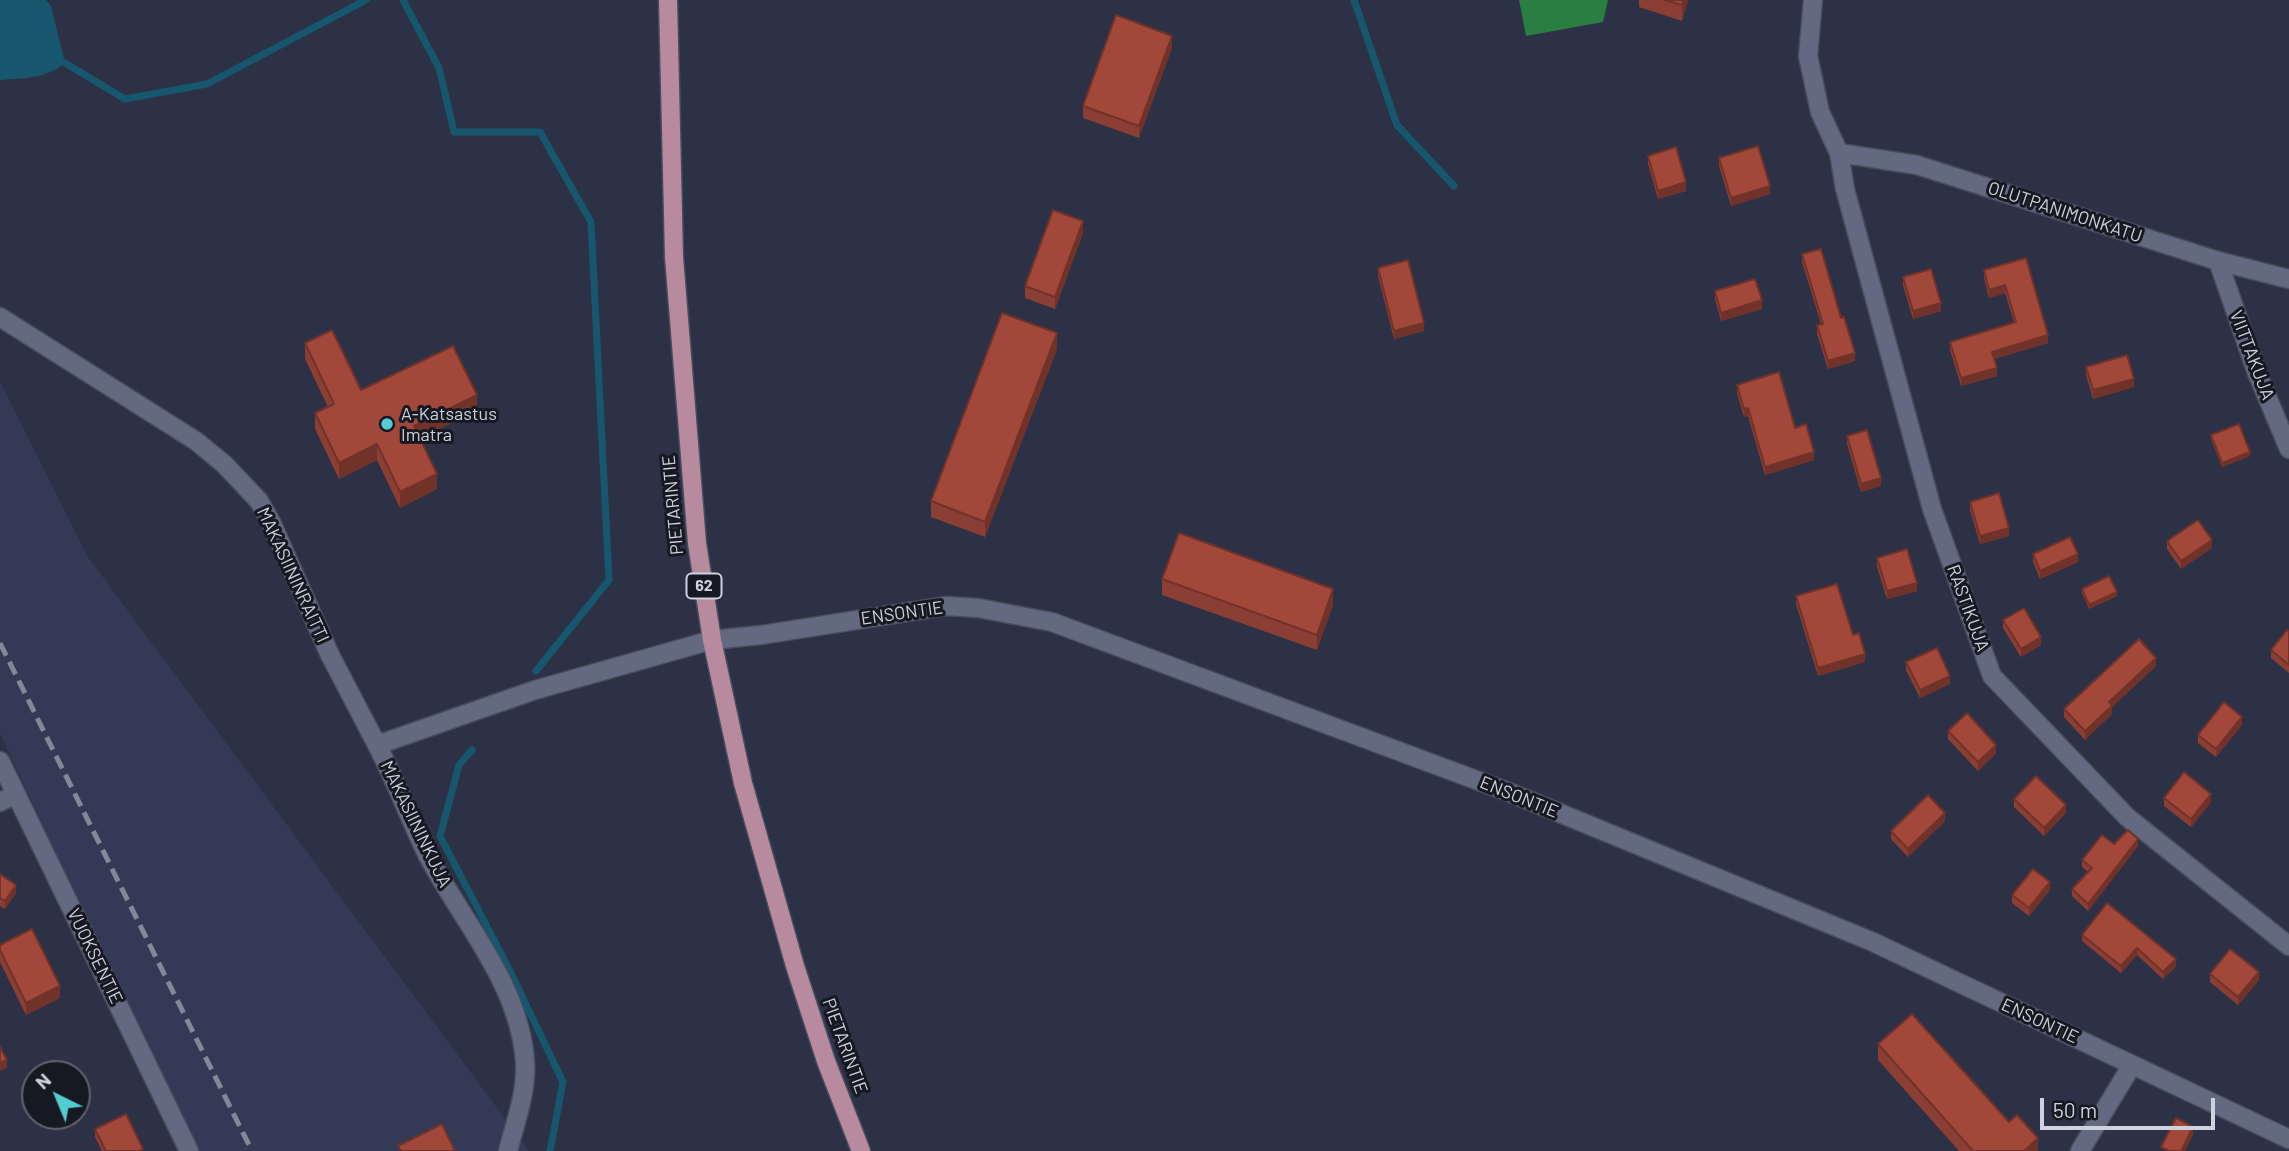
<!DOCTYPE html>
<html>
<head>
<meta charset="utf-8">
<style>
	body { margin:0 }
	#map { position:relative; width:2289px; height:1151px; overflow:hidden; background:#2c3145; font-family:Barlow,sans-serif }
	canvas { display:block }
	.north { position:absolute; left:21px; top:1060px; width:70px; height:70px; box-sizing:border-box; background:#171922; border:2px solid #60636e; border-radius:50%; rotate:317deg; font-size:19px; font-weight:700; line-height:28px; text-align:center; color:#ced2df }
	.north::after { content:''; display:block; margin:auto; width:24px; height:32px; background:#52ccd0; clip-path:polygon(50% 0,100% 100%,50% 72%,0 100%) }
	.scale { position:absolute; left:2040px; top:1098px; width:175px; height:32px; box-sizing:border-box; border:4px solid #ced2df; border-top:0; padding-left:9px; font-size:21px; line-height:24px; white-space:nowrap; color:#ced2df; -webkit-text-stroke:5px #171922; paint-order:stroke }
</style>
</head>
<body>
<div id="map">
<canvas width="2289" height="1151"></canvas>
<div class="north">N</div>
<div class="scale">50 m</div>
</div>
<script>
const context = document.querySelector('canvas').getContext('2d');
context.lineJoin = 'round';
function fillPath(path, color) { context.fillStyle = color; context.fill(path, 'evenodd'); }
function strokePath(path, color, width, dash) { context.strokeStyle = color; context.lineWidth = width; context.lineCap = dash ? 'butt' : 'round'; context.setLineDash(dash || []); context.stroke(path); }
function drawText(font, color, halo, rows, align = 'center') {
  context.font = font + ' Barlow,sans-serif'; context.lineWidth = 6; context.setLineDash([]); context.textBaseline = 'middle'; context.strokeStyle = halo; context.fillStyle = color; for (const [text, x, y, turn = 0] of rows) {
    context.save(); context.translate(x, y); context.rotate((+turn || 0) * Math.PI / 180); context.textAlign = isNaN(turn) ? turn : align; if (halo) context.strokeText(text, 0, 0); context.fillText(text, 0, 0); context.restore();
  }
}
const built = new Path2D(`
	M0 381 88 557 529 1151H195L0 733Z`);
const forest = new Path2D(`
	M1519 0H1608L1603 22 1526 36Z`);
const water = new Path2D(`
	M0 0H46L51 6 65 63C46 79 23 78 0 80Z`);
const stream = new Path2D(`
	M403 0 439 68 454 132H540L591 222 609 580 536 671
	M1354 0 1397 125 1454 186
	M65 63 125 99 207 84 366 0
	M472 750 459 765 440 836 508 967 563 1082 550 1151`);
const street = new Path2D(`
	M1813 0 1808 56 1820 112 1839 153 1845 189 1932 509 1992 676 2127 817 2289 946
	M1839 153 1917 165 2218 261 2289 279
	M2218 261 2257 373 2289 449
	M0 317 196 441 224 464 259 501 271 522 330 655 377 745
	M0 802 16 794
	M508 1151C515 1123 527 1092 525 1062 520 985 463 922 428 856 410 820 396 781 377 745L535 690 712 640 761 635 946 606 978 608 1052 622 1511 793 1873 942 2289 1139
	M2080 1151 2132 1065`);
const secondary = new Path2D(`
	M0 761 189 1151`);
const primary = new Path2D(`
	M668 0 674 257 697 543 712 640 743 783 795 966 826 1061 861 1151`);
const rail = new Path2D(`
	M0 643 252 1151`);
const wall = new Path2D(`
	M1639 0H1688L1682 21 1639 7Z
	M1172 48 1139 138 1083 118V106Z
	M1648 156 1686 191 1658 199 1648 164Z
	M1719 158 1770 194 1731 206 1719 166Z
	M1083 233 1055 309 1025 298V286Z
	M1802 254 1841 318 1855 361 1828 369 1817 334V325L1821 324 1802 262Z
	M2026 258 2048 343 1994 359 1997 376 1961 386 1950 350V342L2014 322 2005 293 1989 298 1984 278V270Z
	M1378 268 1424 331 1394 339 1378 276Z
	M1903 277 1941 311 1913 319 1903 285Z
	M1715 291 1762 309 1721 321 1715 299Z
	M305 343 361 390 477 411 420 438 437 489 400 508 377 460 339 479 315 429V413L328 407 305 359Z
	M1057 349 985 537 931 517V501Z
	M2086 367 2134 387 2093 399 2086 375Z
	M1737 385 1795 428 1814 460 1765 475 1748 416 1744 417 1737 393Z
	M2211 435 2250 456 2222 467 2211 439Z
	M1847 436 1881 486 1861 492 1847 444Z
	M1970 502 2009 536 1980 544 1970 510Z
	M2167 541 2212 548 2181 569 2167 549Z
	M2033 554 2078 562 2040 579 2033 562Z
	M1877 558 1917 591 1887 599 1877 567Z
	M1162 579 1333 605 1317 650 1162 595Z
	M2082 589 2117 596 2089 609 2082 593Z
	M1796 596 1853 635 1865 662 1818 676 1796 604Z
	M2003 620 2041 645 2021 657 2003 628Z
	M2289 631V673L2271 658V650Z
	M1906 662 1950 684 1920 698 1906 670Z
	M2156 666 2112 707V714L2085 740 2064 717V709Z
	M2242 725 2216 757 2198 743V735Z
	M1948 731 1996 753 1978 771 1948 739Z
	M2164 798 2211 802 2191 827 2164 806Z
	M2014 799 2066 813 2044 836 2014 807Z
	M1945 821 1908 857 1891 839V831Z
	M2114 844 2138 846 2088 911 2072 896V889L2088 872 2082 867V860Z
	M0 874 16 893 5 909 0 906Z
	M2050 890 2029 916 2012 903V895Z
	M2107 903 2176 966 2163 979 2137 955 2121 973 2082 941V935Z
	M0 945 60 998 26 1015 0 962Z
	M2210 974 2259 980 2238 1005 2210 982Z
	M1878 1044 2009 1122 2038 1151H1959L1878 1060Z
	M95 1129 143 1151H102L95 1137Z`);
const shadedWall = new Path2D(`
	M1683 0H1688L1682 21V5Z
	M1172 36V48L1139 138V126Z
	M1686 182V191L1658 199V191Z
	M1770 186V194L1731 206V198Z
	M1083 221V233L1055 309V297Z
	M2005 285V293L1989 298V290Z
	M1762 300V309L1721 321V313Z
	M1941 303V311L1913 319V311Z
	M1424 323V331L1394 339V331Z
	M1057 333V349L985 537V522Z
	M2048 335V343L1992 360V352Z
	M1855 353V361L1828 369V361Z
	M1997 368V376L1961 386V378Z
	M2134 379V387L2093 399V390Z
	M477 395V411L414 441V426Z
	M1748 408V416L1744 417V409Z
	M377 444V460L339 479V463Z
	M1814 452V460L1765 475V467Z
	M2250 452V456L2222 467V463Z
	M437 474V489L400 508V492Z
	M1881 478V486L1861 492V484Z
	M2009 528V536L1980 544V536Z
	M2212 540V548L2181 569V561Z
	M2078 554V562L2040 579V571Z
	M1917 583V591L1887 599V591Z
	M1333 589V605L1317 650V635Z
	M2117 592V596L2089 609V605Z
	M2041 637V645L2021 657V649Z
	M1865 654V662L1818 676V668Z
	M2156 658V666L2112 707V714L2085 740V731L2109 702Z
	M1950 676V684L1920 698V690Z
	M2242 717V725L2216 757V749Z
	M1996 745V753L1978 771V762Z
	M2211 794V802L2191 827V819Z
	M2066 805V813L2044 836V828Z
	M1945 813V821L1908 857V849Z
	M2138 839V846L2088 911V904Z
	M2050 882V890L2029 916V908Z
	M16 885V893L5 909V901Z
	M2137 948V955L2121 973V966Z
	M2176 959V966L2163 979V972Z
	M2259 972V980L2238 1005V997Z
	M60 986V998L26 1015V1003Z
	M7 1060V1068L0 1071V1063Z
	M2193 1127V1135L2185 1151H2181Z
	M2038 1138V1151H2024Z`);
const building = new Path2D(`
	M1665 0H1683L1682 5Z
	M1116 15 1172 36 1139 126 1083 106Z
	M1758 146 1770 186 1731 198 1719 158Z
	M1676 147 1686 182 1658 191 1648 156Z
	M1053 210 1083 221 1055 297 1025 286Z
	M1821 249 1841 318 1844 317 1855 353 1828 361 1817 325 1823 324 1802 254Z
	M2026 258 2048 335 1992 352 1997 368 1961 378 1950 342 2016 322 2005 285 1989 290 1984 270Z
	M1408 260 1424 323 1394 331 1378 268Z
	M1931 269 1941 303 1913 311 1903 277Z
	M1755 279 1762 300 1721 313 1715 291Z
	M1002 313 1057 333 985 522 931 501Z
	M332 330 361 390 453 346 477 395 414 426 437 474 400 492 377 444 339 463 315 413 334 404 305 343Z
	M2127 355 2134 379 2093 390 2086 367Z
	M1779 372 1795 428 1806 424 1814 452 1765 467 1748 408 1744 409 1737 385Z
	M2239 424 2250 452 2222 463 2211 435Z
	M1867 430 1881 478 1861 484 1847 436Z
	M1999 493 2009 528 1980 536 1970 502Z
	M2198 520 2212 540 2181 561 2167 541Z
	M1179 533 1333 589 1317 635 1162 579Z
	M2070 537 2078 554 2040 571 2033 554Z
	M1907 549 1917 583 1887 591 1877 558Z
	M2109 576 2117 592 2089 605 2082 589Z
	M1837 584 1853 635 1859 633 1865 654 1818 668 1796 596Z
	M2024 608 2041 637 2021 649 2003 620Z
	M2287 630 2289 631V665L2271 650Z
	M2139 639 2156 658 2109 702 2112 706 2085 731 2064 709Z
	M1937 648 1950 676 1920 690 1906 662Z
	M2224 702 2242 717 2216 749 2198 735Z
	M1967 713 1996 745 1978 762 1948 731Z
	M2184 772 2211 794 2191 819 2164 798Z
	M2036 776 2066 805 2044 828 2014 799Z
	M1928 795 1945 813 1908 849 1891 831Z
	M2128 830 2138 839 2088 904 2072 889 2092 868 2082 860 2102 835 2114 844Z
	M2033 869 2050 882 2029 908 2012 895Z
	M0 874 16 885 5 901 0 898Z
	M2107 903 2176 959 2163 972 2137 948 2121 966 2082 935Z
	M32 929 60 986 26 1003 0 950V945Z
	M2230 949 2259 972 2238 997 2210 974Z
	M1912 1014 2009 1122 2017 1115 2038 1138 2024 1151H1973L1878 1044Z
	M0 1047 7 1060 0 1063Z
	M126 1114 143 1149 139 1151H106L95 1129Z
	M2176 1118 2193 1127 2181 1151H2169L2161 1147Z
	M442 1124 455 1151H401L398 1146Z`);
const markers = [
	[387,424,7,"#52ccd0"]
];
const shields = [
	[704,586,35]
];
const shieldNames = [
	["62",704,586]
];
const streetNames = [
	["OLUTPANIMONKATU",2065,212,18],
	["VIITTAKUJA",2252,355,69],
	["PIETARINTIE",673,505,-95],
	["MAKASIININRAITTI",293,575,65],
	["RASTIKUJA",1968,608,70],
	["ENSONTIE",902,613,-8],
	["ENSONTIE",1519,797,22],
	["MAKASIININKUJA",416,824,64],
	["VUOKSENTIE",95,956,64],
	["ENSONTIE",2040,1021,25],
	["PIETARINTIE",845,1046,70]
];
const poiNames = [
	["A-Katsastus",401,414],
	["Imatra",401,435]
];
fillPath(built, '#343a55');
fillPath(forest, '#2b7e42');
fillPath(water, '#16576e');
strokePath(stream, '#16576e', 7);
strokePath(street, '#484c5d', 21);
strokePath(secondary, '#484c5d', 21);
strokePath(primary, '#484c5d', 21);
strokePath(street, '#636980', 18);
strokePath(secondary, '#636980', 18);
strokePath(primary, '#b88a9d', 18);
strokePath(rail, '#838898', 5, [14, 7]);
fillPath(wall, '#8b3e33');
fillPath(shadedWall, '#713229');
fillPath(building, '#a2483b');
strokePath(building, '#713229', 2);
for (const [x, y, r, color] of markers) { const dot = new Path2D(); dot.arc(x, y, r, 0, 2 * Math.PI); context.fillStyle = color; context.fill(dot); strokePath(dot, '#171922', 2.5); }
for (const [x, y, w] of shields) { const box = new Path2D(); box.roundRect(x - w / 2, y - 12.5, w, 25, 5); context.fillStyle = '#171922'; context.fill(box); strokePath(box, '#ced2df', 2); }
drawText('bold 16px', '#ced2df', null, shieldNames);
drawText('18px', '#ced2df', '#171922', streetNames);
drawText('18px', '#ced2df', '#171922', poiNames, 'left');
</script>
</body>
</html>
